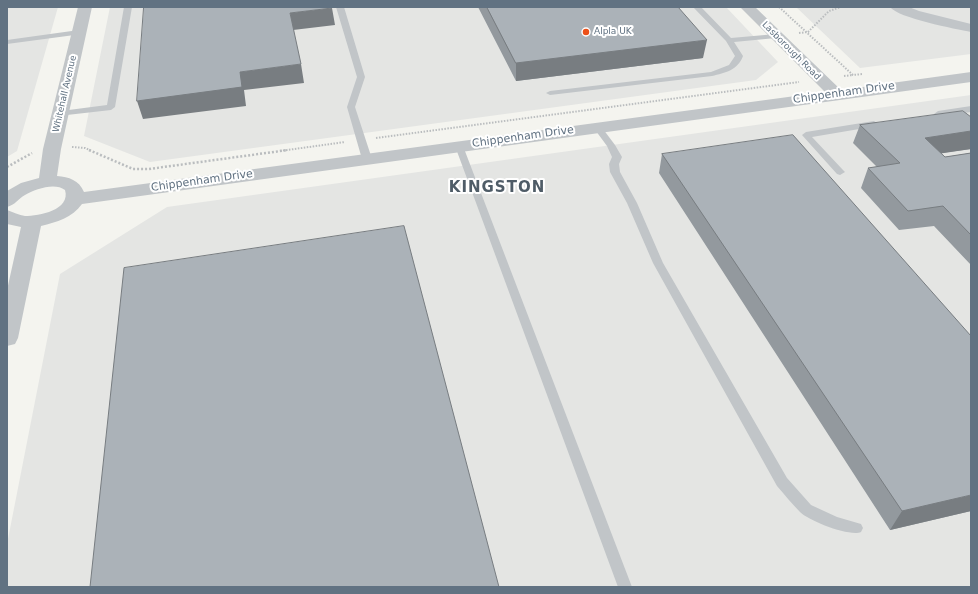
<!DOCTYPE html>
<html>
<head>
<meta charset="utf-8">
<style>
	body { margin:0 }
	#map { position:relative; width:978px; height:594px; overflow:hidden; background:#f4f4ef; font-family:"DejaVu Sans",sans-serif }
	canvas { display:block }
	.frame { position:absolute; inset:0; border:8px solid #617282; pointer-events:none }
</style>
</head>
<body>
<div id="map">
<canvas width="978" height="594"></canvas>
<div class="frame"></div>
</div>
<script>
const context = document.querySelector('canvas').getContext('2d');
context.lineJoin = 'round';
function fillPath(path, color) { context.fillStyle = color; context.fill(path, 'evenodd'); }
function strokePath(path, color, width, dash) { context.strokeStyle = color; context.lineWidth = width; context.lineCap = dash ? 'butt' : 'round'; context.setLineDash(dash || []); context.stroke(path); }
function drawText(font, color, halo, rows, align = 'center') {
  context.font = font + ' "DejaVu Sans",sans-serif'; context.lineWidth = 4; context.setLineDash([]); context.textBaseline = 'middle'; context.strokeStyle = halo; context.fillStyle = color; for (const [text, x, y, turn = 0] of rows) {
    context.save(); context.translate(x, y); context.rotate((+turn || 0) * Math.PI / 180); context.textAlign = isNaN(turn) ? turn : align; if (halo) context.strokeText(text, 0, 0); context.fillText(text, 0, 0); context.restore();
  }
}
const built = new Path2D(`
	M7 7H58L17 151 7 157Z
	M110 7H726L778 62 756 80 150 162 84 136Z
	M796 7H971V54L860 68Z
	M971 95V587H7V544L60 274 167 207Z`);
const pathFar1 = new Path2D(`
	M779 7 853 75 863 74
	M799 33 808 32 829 11 841 7
	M844 76 853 75
	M376 138 799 82
	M72 147 85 148 92 151
	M280 151 345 142`);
const path = new Path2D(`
	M89 150 133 169H149L288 150
	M7 167 32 153`);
const service = new Path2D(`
	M124 7H132L115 107 111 110 58 116 57 114 58 112 61 111 107 105Z
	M336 7H344L365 77 355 107 372 159 367 162 362 159 347 107 357 77Z
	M693 7H701L731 38 776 34 780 36 776 38 734 42 743 56C738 70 725 73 712 76L550 95 546 93 550 91 711 72 729 65 735 56 726 41Z
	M79 30H82V34L7 44V40Z
	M971 106V112L938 117 934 114 938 111Z
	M874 121 878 124 877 126 812 137 843 170 845 172 840 175 837 174 802 135 806 132Z
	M597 124 600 125 615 145 622 157 619 164 620 172 637 203 663 263 787 478 811 505 837 517 861 524 863 528 861 532C850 537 809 521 800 512 792 504 785 495 777 486L653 263 627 203 610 172 609 164 612 157 607 146 593 127Z
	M459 143 463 146 632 587H618L455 146Z`);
const minor = new Path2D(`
	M78 7H92L61 149 57 176C69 177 79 180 84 192L825 92 740 7H755L841 90 971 72V82L82 204C72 218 57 222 41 226L18 338 15 344 7 346V290L21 227 7 224V210C13 212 19 215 25 216 39 216 71 210 65 190 55 182 35 189 25 195 18 199 15 205 7 207V191L21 183 39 178 43 149Z
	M890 7H909L919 11 971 24V32C956 29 898 18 890 7Z`);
const wall = new Path2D(`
	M478 7H678L703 58 516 81Z
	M971 117V149L941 153 945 157 971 153V265L934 226 899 230 861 188 868 168 877 167 853 143 860 125Z
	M662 154 971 511 890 530 659 173Z`);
const shadedWall = new Path2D(`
	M332 8 335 25 293 30 290 13Z
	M707 40 703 58 516 81V63Z
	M301 64 304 83 244 90 246 106 143 119 137 101 240 72Z
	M971 131V149L917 157 925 138Z
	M971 495V511L890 530 902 511Z`);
const building = new Path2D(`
	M144 7H332V8L290 13 301 64 240 72 242 87 137 101Z
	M487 7H678L707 40 516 63Z
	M963 111 971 117V131L925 138 945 157 971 153V235L943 206 908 211 868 168 900 163 860 125Z
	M793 135 971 336V495L902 511 662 154Z
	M404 226 499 587H90L124 268Z`);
const markers = [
	[586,32,4,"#ec4f17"]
];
const farPoinames = [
	["Alpla UK",594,32]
];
const farStreetnames = [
	["Lasborough Road",791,51,45],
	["Whitehall Avenue",65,94,-77]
];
const streetNames = [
	["Chippenham Drive",844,93,-8],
	["Chippenham Drive",523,137,-8],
	["Chippenham Drive",202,181,-8]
];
const districtNames = [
	["KINGSTON",497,188]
];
fillPath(built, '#e4e5e3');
strokePath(pathFar1, '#babdbf', 2, [1.5, 1.5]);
strokePath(path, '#babdbf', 2.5, [2, 2]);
fillPath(service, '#c1c5c8');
fillPath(minor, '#c1c5c8');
fillPath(wall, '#93999e');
fillPath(shadedWall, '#787d81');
fillPath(building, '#abb2b8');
strokePath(building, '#787d81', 1);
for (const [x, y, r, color] of markers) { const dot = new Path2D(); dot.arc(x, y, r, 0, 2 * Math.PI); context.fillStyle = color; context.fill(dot); strokePath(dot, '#fff', 1.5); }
drawText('9px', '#617282', '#fff', farPoinames, 'left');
drawText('9px', '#617282', '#fff', farStreetnames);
drawText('11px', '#617282', '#fff', streetNames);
context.letterSpacing = '1px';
drawText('bold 15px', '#4f5c67', '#fff', districtNames);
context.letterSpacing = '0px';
</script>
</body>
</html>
